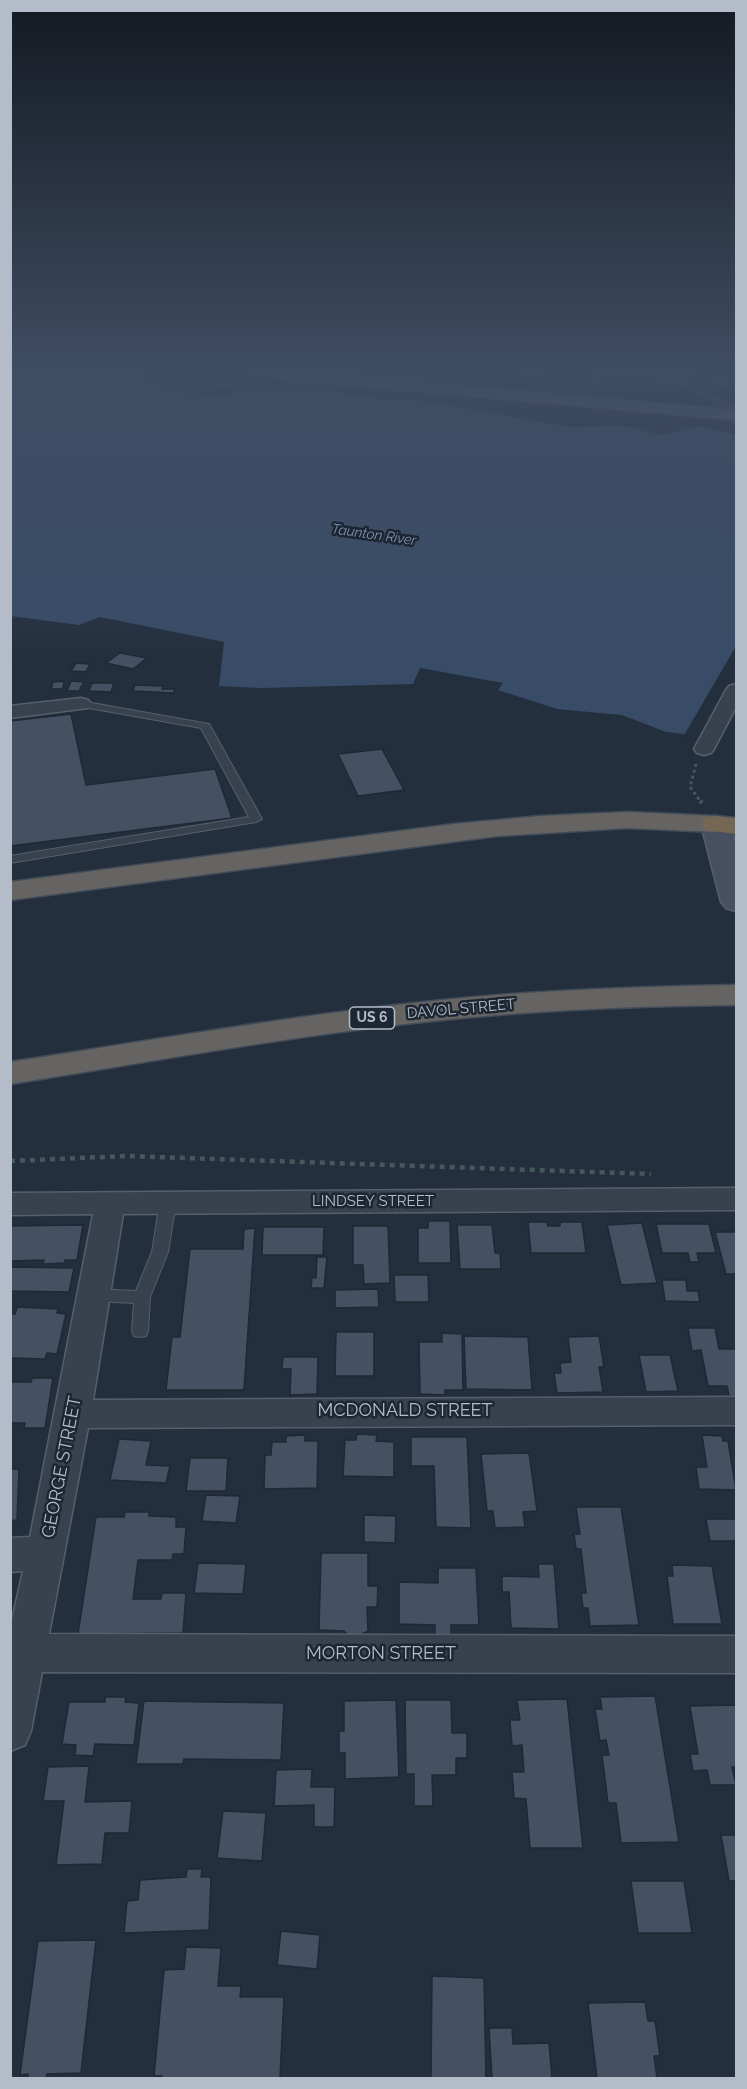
<!DOCTYPE html>
<html>
<head>
<meta charset="utf-8">
<style>
	body { margin:0 }
	#map { position:relative; width:747px; height:2089px; overflow:hidden; background:#242f3e; font-family:Raleway,sans-serif }
	canvas { display:block }
	.frame { position:absolute; inset:0; border:12px solid #b4bcc9; pointer-events:none }
</style>
</head>
<body>
<div id="map">
<canvas width="747" height="2089"></canvas>
<div class="frame"></div>
</div>
<script>
const context = document.querySelector('canvas').getContext('2d');
context.lineJoin = 'round';
function fillPath(path, color) { context.fillStyle = color; context.fill(path, 'evenodd'); }
function strokePath(path, color, width, dash) { context.strokeStyle = color; context.lineWidth = width; context.lineCap = dash ? 'butt' : 'round'; context.setLineDash(dash || []); context.stroke(path); }
function drawText(font, color, halo, rows, align = 'center') {
  context.font = font + ' Raleway,sans-serif'; context.lineWidth = 5; context.setLineDash([]); context.textBaseline = 'middle'; context.strokeStyle = halo; context.fillStyle = color; for (const [text, x, y, turn = 0] of rows) {
    context.save(); context.translate(x, y); context.rotate((+turn || 0) * Math.PI / 180); context.textAlign = isNaN(turn) ? turn : align; if (halo) context.strokeText(text, 0, 0); context.fillText(text, 0, 0); context.restore();
  }
}
const water = new Path2D(`
	M11 372H135L168 392 230 395 242 389H323L371 398 423 401 571 427 625 426 662 435 697 426 736 434V740L666 732 622 715 557 709 498 690 503 683 420 668 413 684 261 688 219 686 224 642 100 617 79 625 11 616Z`);
const pier = new Path2D(`
	M736 646V743L683 737Z`);
const building = new Path2D(`
	M598 372H662L725 378 735 388 721 389 714 382 658 377 655 382 636 380 639 375Z
	M523 374 543 375 540 380 520 379Z
	M213 379 238 380 233 387 210 386Z
	M120 653 147 658 133 669 106 663Z
	M76 663 90 664 86 672 71 671Z
	M64 681 63 689H51L53 682Z
	M71 681 84 682 79 691H67Z
	M92 683H114L111 692 89 691Z
	M135 685 163 686 162 689H174V693L133 691Z
	M71 714 86 785 215 769 232 818 10 846V721Z
	M382 749 404 790 358 796 338 754Z
	M428 1221H450L451 1263H418V1228H428Z
	M528 1222H547L548 1226H560V1222H582L586 1253H531Z
	M642 1223 657 1283 621 1285 607 1225Z
	M656 1224H709L716 1253H697L699 1262H690L688 1253H662Z
	M83 1225 77 1260H65L64 1263 43 1264 44 1260 10 1261V1226Z
	M457 1225H492L495 1253H500L501 1269H460Z
	M353 1226H388L390 1283 364 1284 363 1265H353Z
	M263 1227H324L323 1255H262Z
	M255 1228 244 1390H166L172 1337H180L190 1249H243L244 1229Z
	M715 1232H736V1274H726Z
	M317 1257H327L324 1288H311L312 1277 316 1278Z
	M10 1267 74 1268 69 1292 10 1291Z
	M394 1275H428L429 1302H395Z
	M662 1280H686L687 1291H698L700 1302 665 1301Z
	M378 1289 379 1307 335 1308V1290Z
	M17 1307 58 1309 57 1313 66 1314 57 1354 47 1353 45 1359 10 1358V1314H15Z
	M688 1328H715L719 1349H736V1397L729 1396 727 1386H708L701 1350 692 1351Z
	M336 1332H374V1376H335Z
	M442 1333 462 1334 463 1390H445V1395L420 1394 419 1342H442Z
	M464 1336 528 1337 532 1390 466 1389Z
	M599 1336 604 1367H599L603 1392 557 1393 554 1373H561L560 1363 571 1362 568 1337Z
	M639 1355H670L678 1391 646 1392Z
	M283 1357H318L317 1394 290 1395 291 1369H282Z
	M32 1378H53L45 1428H24L25 1423H10V1382H31Z
	M357 1434 377 1435 376 1441 394 1442V1477L343 1476 345 1440H356Z
	M305 1435V1441H318L317 1488 264 1489 265 1455H271L272 1442H286V1436Z
	M702 1435 722 1436 723 1441H728L736 1490 699 1489 696 1467H707Z
	M411 1437H467L471 1528 436 1527 434 1466H411Z
	M119 1439 151 1441 146 1465 170 1466 166 1483 110 1480Z
	M529 1453 537 1511 523 1512 525 1527 495 1528 493 1511H487L481 1454Z
	M190 1458H228L226 1491H186Z
	M10 1469H19L17 1520 10 1521Z
	M206 1495 240 1496 236 1523 202 1521Z
	M576 1507H621L639 1625 590 1626 588 1608H583L581 1593H586L581 1549H576L574 1534H580Z
	M125 1512H149V1516L176 1517V1527H186L184 1554H173L172 1560H138L133 1599H161L162 1593H186L183 1633 78 1634 96 1517H124Z
	M364 1515 396 1516 395 1543 364 1542Z
	M706 1519H736V1541H710Z
	M321 1553H368V1586H378L377 1607H367L368 1631 360 1635H348L344 1631 319 1630Z
	M198 1563 246 1564 243 1594 194 1593Z
	M538 1564H554L559 1629 511 1628 509 1592H502V1576L539 1577Z
	M672 1565 712 1566 722 1624H673L667 1576H673Z
	M438 1568H476L479 1625H451V1635H435V1625L399 1624V1582L438 1583Z
	M655 1696 679 1842 621 1843 616 1803H608L602 1755H609L606 1740 600 1741 595 1709H602L600 1697Z
	M105 1697H126L125 1702 139 1703 134 1745 95 1744 93 1756 75 1755 76 1745 62 1744 69 1702H105Z
	M567 1699 583 1848H530L526 1799 514 1798 512 1772H524L522 1745 512 1746 510 1720H520L517 1700Z
	M396 1700 399 1777 345 1779V1753H339V1731H344V1701Z
	M405 1700H451L452 1733H467V1758H456V1775H432L433 1806H414V1774H406Z
	M144 1701 284 1703 281 1760 184 1759 183 1764H136Z
	M736 1705V1767H732L736 1785H710L707 1770 693 1771 690 1754H698L690 1706Z
	M89 1766 85 1802 132 1801 129 1833H105L102 1864 56 1865 64 1801H43L48 1767Z
	M312 1769 311 1787H335L334 1827H314V1805L274 1806 276 1770Z
	M223 1811 266 1813 262 1861 217 1858Z
	M721 1835H736V1881H729Z
	M187 1869H202L201 1877H211L209 1930 124 1933 127 1901 138 1900 140 1880 186 1877Z
	M631 1881H684L692 1933H638Z
	M281 1931 320 1935 317 1969 277 1965Z
	M96 1940 81 2073 47 2074 46 2078H28V2074L20 2075 38 1941Z
	M186 1947 221 1948 218 1986H241L240 1997H284L280 2078H161L162 2076H154L164 1970 184 1969Z
	M432 1976 484 1978 486 2078H431Z
	M645 2002 648 2021H655L660 2056H654L657 2078H597L588 2003Z
	M489 2028H512L513 2044 549 2043 552 2078H492Z`);
const pathFar2 = new Path2D(`
	M696 764 690 787 701 802`);
const pathFar1 = new Path2D(`
	M700 801 702 803`);
const path = new Path2D(`
	M10 1161 127 1156 651 1174`);
const service = new Path2D(`
	M599 375H638L641 377 638 379 602 378 597 380 583 403H579L592 378Z
	M655 378 690 382 736 410V415L686 385 657 381Z
	M81 701 209 724 262 819 256 822 10 863V856L249 817 201 728 78 706 76 704Z
	M168 1197 173 1198 176 1202 168 1252 150 1297 148 1331 146 1336 140 1337 134 1336 132 1331 134 1303 94 1301 88 1299 86 1295 88 1291 94 1289 136 1291 152 1252 160 1202 163 1198Z`);
const minor = new Path2D(`
	M736 684V707L714 749 711 753 704 755 697 753 694 749 726 690 729 686Z
	M81 698 88 700 91 704 88 708 10 718V706Z
	M736 1188V1210L123 1214 93 1400 736 1397V1425L88 1428 49 1634 736 1636V1673L42 1672 31 1731 25 1745 10 1751V1629L23 1571 10 1572V1538L30 1537 93 1214 10 1215V1193Z`);
const secondary = new Path2D(`
	M715 816 725 818C741 842 739 884 736 911L726 908 721 902 701 824 705 818Z`);
const primary = new Path2D(`
	M247 372H306L736 410V420L255 377Z`);
const trunk = new Path2D(`
	M628 812 715 816 725 818 729 824 725 830 715 832 628 828 497 836 10 900V882L454 824 541 816Z
	M736 985V1005C626 1006 515 1011 405 1024 273 1039 142 1063 10 1084V1062C142 1042 273 1019 405 1004 515 991 626 987 736 985Z`);
const motorway = new Path2D(`
	M715 816 736 818V834L705 830 701 824 705 818Z`);
const farWaternames = [
	["Taunton River",374,535,8]
];
const shields = [
	[372,1018,45]
];
const shieldNames = [
	["US 6",372,1018]
];
const streetNames = [
	["DAVOL STREET",461,1009,-5],
	["LINDSEY STREET",373,1201]
];
const nearStreetnames = [
	["MCDONALD STREET",405,1411],
	["GEORGE STREET",62,1467,-79],
	["MORTON STREET",381,1654]
];
fillPath(water, '#394c67');
fillPath(pier, '#242f3e');
fillPath(building, '#455162');
strokePath(building, '#1f2835', 1.5);
strokePath(service, '#565f6c', 2);
strokePath(minor, '#565f6c', 3);
strokePath(secondary, '#565f6c', 3);
strokePath(primary, '#414a57', 3);
strokePath(trunk, '#434c59', 3);
strokePath(motorway, '#434c59', 3);
strokePath(pathFar2, '#44595c', 3, [3, 3]);
strokePath(pathFar1, '#44595c', 4, [4.5, 4.5]);
strokePath(path, '#44595c', 4.5, [5, 5]);
fillPath(service, '#38414e');
fillPath(minor, '#38414e');
fillPath(secondary, '#465061');
fillPath(primary, '#56606e');
fillPath(trunk, '#656462');
fillPath(motorway, '#746855');
const sky = context.createLinearGradient(0, 0, 0, 664);
sky.addColorStop(0, '#141a22');
sky.addColorStop(0.56, '#3f4d63');
sky.addColorStop(1, '#3f4d6300');
context.fillStyle = sky;
context.fillRect(0, 0, 747, 664);
drawText('italic 14px', '#7c92b1', '#1d2633', farWaternames);
for (const [x, y, w] of shields) { const box = new Path2D(); box.roundRect(x - w / 2, y - 11, w, 22, 4.5); context.fillStyle = '#1d2633'; context.fill(box); strokePath(box, '#b4bcc9', 1.5); }
drawText('bold 14px', '#b4bcc9', null, shieldNames);
drawText('15px', '#b4bcc9', '#1d2633', streetNames);
drawText('18px', '#b4bcc9', '#1d2633', nearStreetnames);
</script>
</body>
</html>
